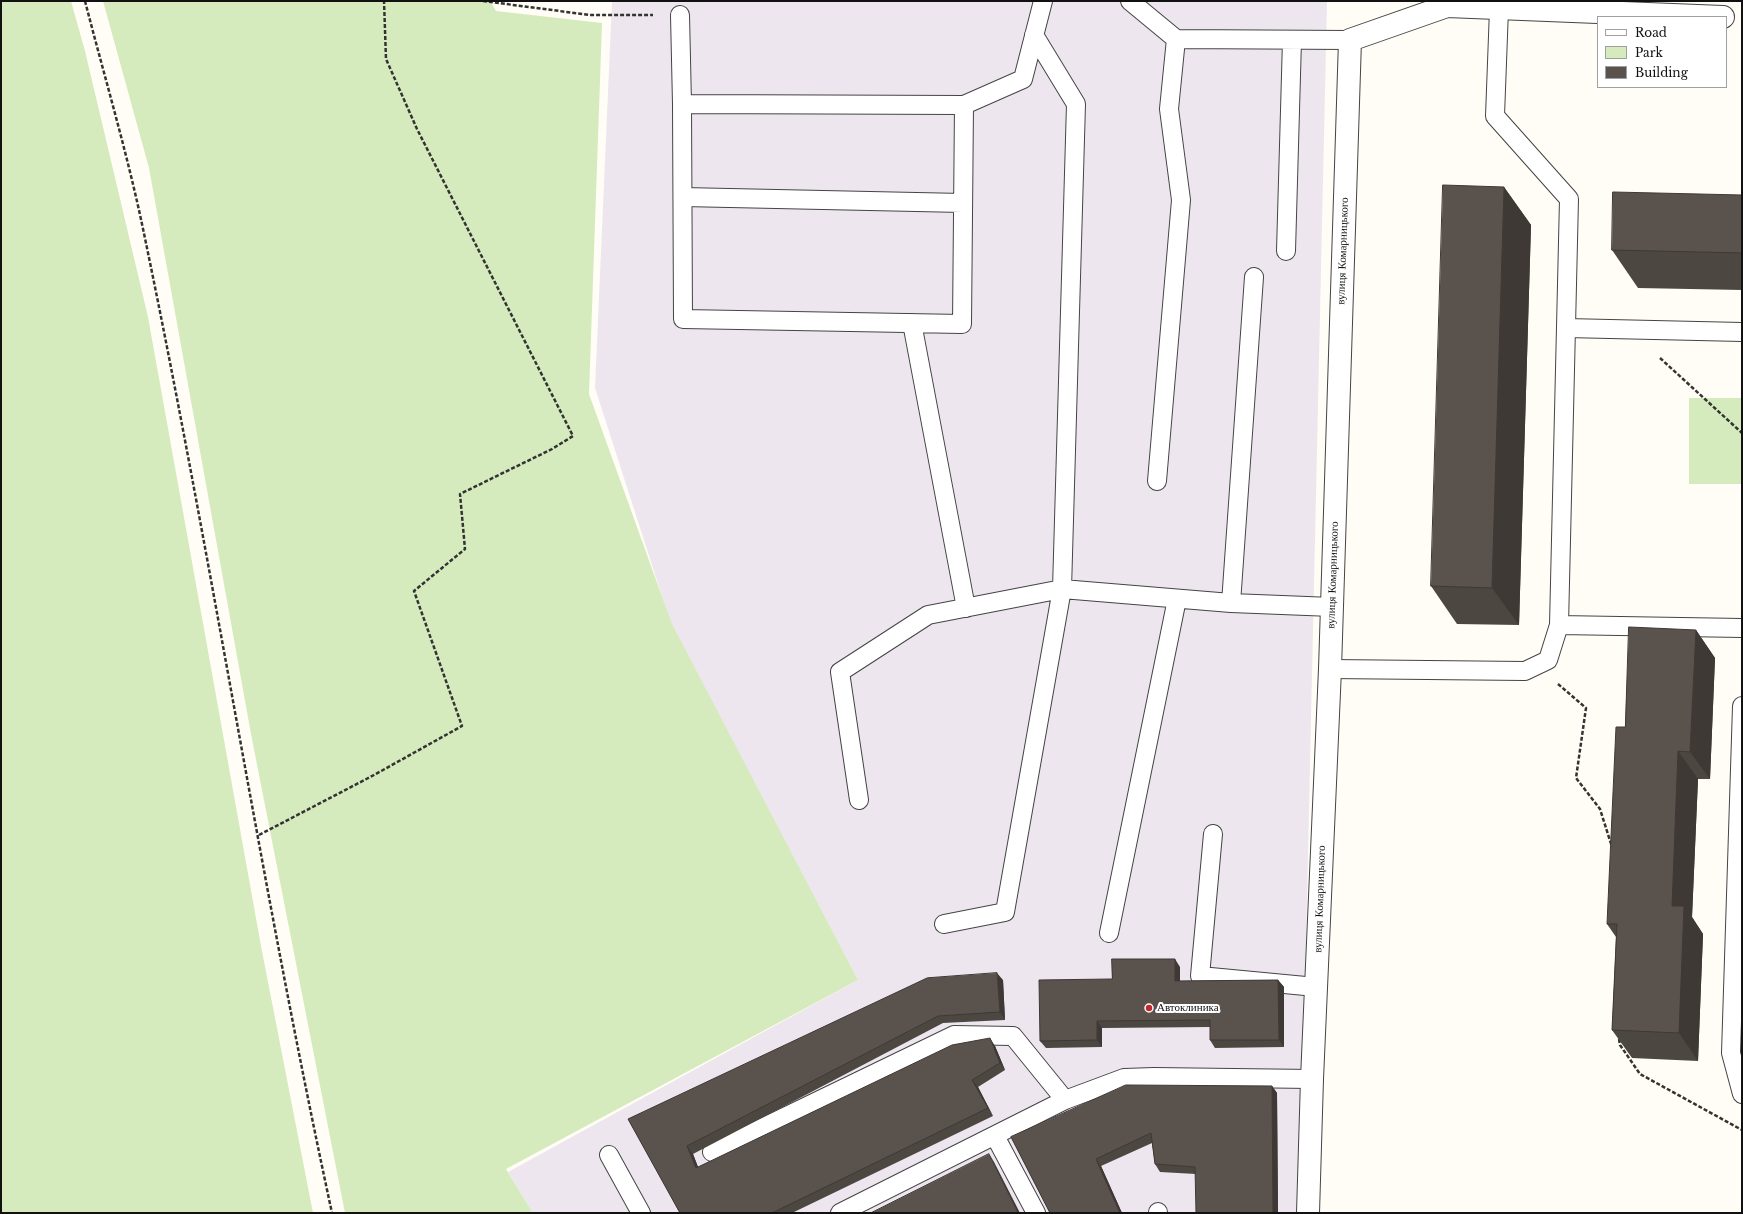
<!DOCTYPE html>
<html>
<head>
<meta charset="utf-8">
<style>
	body { margin:0 }
	#map { position:relative; width:1743px; height:1214px; overflow:hidden; background:#fffdf5; font-family:"Libre Baskerville",serif }
	canvas { display:block }
	.frame { position:absolute; inset:0; border:2px solid #111; pointer-events:none }
	.legend { position:absolute; left:1597px; top:16px; width:130px; height:72px; box-sizing:border-box; background:#fff; border:1px solid #a0a0a0; margin:0; padding:5px 7px; list-style:none; font-size:12px; color:#111 }
	.legend li { display:flex; align-items:center; gap:8px; height:20px }
	.legend b { width:20px; border:1px solid #a0a0a0 }
</style>
</head>
<body>
<div id="map">
<canvas width="1743" height="1214"></canvas>
<div class="frame"></div>
<ul class="legend">
<li><b style="height:5px;background:#fff"></b>Road</li>
<li><b style="height:11px;background:#d5ebbd"></b>Park</li>
<li><b style="height:11px;background:#5a524d"></b>Building</li>
</ul>
</div>
<script>
const context = document.querySelector('canvas').getContext('2d');
context.lineJoin = 'round';
function fillPath(path, color) { context.fillStyle = color; context.fill(path, 'evenodd'); }
function strokePath(path, color, width, dash) { context.strokeStyle = color; context.lineWidth = width; context.lineCap = dash ? 'butt' : 'round'; context.setLineDash(dash || []); context.stroke(path); }
function drawText(font, color, halo, rows, align = 'center') {
  context.font = font + ' "Libre Baskerville",serif'; context.lineWidth = 4; context.setLineDash([]); context.textBaseline = 'middle'; context.strokeStyle = halo; context.fillStyle = color; for (const [text, x, y, turn = 0] of rows) {
    context.save(); context.translate(x, y); context.rotate((+turn || 0) * Math.PI / 180); context.textAlign = isNaN(turn) ? turn : align; if (halo) context.strokeText(text, 0, 0); context.fillText(text, 0, 0); context.restore();
  }
}
const industrial = new Path2D(`
	M612 1H1327L1300 1213H533L508 1172 858 980 671 624 595 388Z`);
const green = new Path2D(`
	M1 1H71L85 51 148 317 261 946 313 1213H1Z
	M103 1H490L496 11 602 23 589 394 672 624 858 980 506 1169 533 1213H345L251 734 149 168Z
	M1689 398H1742V484H1689Z`);
const path = new Path2D(`
	M85 1C104 75 126 149 142 224 211 553 261 885 332 1213
	M483 1 590 15H653
	M1660 358 1742 433
	M1558 684 1586 708 1576 778 1600 809 1612 847
	M259 835 374 775 462 726 414 591 465 549 460 494 552 449 573 436 417 129 386 59 384 1
	M1619 1039 1620 1045 1640 1074 1742 1130`);
const lane = new Path2D(`
	M1130 1 1176 39 1350 40
	M680 15 682 104 964 105 1023 79 1043 1
	M1034 35 1076 104 1062 589 1231 603 1254 277
	M682 104 683 319 962 324 964 105
	M683 197 963 203
	M1286 251 1292 40
	M912 323 966 608
	M1566 328 1742 332
	M1157 481 1181 200 1169 109 1176 39
	M1231 603 1332 607
	M1559 625 1742 628
	M1330 669 1525 671 1548 660 1559 625 1569 199 1495 116 1499 9
	M1742 706 1731 1053 1742 1094
	M859 800 840 672 928 615 1062 589 1005 912 944 924
	M1213 834 1200 976 1316 987
	M1109 933 1177 599
	M995 1136 1036 1213
	M712 1152 954 1035 1013 1036 1065 1100
	M609 1155 641 1213
	M1158 1212V1213
	M840 1213 1065 1100 1124 1078 1154 1077 1312 1079`);
const street = new Path2D(`
	M1308 1213 1312 1079 1330 669 1350 40 1447 6 1723 17`);
const wall = new Path2D(`
	M1504 187 1531 225 1519 625 1457 624 1431 586Z
	M1742 195V290L1638 288 1612 250Z
	M1696 630 1715 658 1710 779H1698L1692 917 1703 934 1698 1061 1632 1058 1612 1030 1616 937 1607 924Z
	M1180 967V981L1278 980 1284 987V1047L1215 1048 1210 1040V1027L1102 1028V1047L1046 1048 1040 1041 1112 979Z
	M1003 980 1005 1020 943 1023 693 1154 698 1167 995 1046 1005 1070 978 1087 993 1116 792 1213H680L628 1119Z
	M1272 1086 1277 1093 1278 1213H1196V1174L1160 1172 1155 1164 1152 1143 1101 1166 1122 1213H1050L1011 1137Z`);
const shadedWall = new Path2D(`
	M1504 187 1531 225 1519 625 1492 588Z
	M1696 630 1715 658 1710 779 1690 752Z
	M1678 751 1698 779 1692 917 1703 934 1698 1061 1679 1033 1672 906Z
	M1175 959 1180 967V988L1175 981Z
	M997 973 1003 980 1005 1020 1000 1012Z
	M1278 980 1284 987V1047L1279 1040Z
	M1097 1021 1102 1028V1047L1097 1040Z
	M990 1038 995 1046 1005 1070 1000 1063Z
	M972 1080 978 1087 993 1116 988 1108Z
	M1272 1086 1277 1093 1278 1213H1273Z
	M687 1146 693 1154 701 1175 696 1168Z
	M989 1154 994 1162 1020 1213H1018Z
	M1096 1159 1101 1166 1122 1213H1120Z`);
const building = new Path2D(`
	M1443 185 1504 187 1492 588 1431 586Z
	M1613 192 1742 195V253L1612 250Z
	M1629 627 1696 630 1690 752 1678 751 1672 906H1684L1679 1033 1612 1030 1617 924H1607L1616 727H1625Z
	M1112 959H1175V981L1278 980 1279 1040H1210V1020L1097 1021V1040L1040 1041 1039 980 1112 979Z
	M997 973 1000 1012 938 1016 687 1146 696 1168 952 1045 990 1038 1000 1063 972 1080 988 1108 772 1213H680L628 1119 927 978Z
	M1126 1085 1272 1086 1273 1213H1196L1195 1167 1155 1164 1151 1133 1096 1159 1120 1213H1050L1011 1137Z
	M989 1154 1018 1213H871Z`);
const markers = [
	[1149,1008,4,"#c4262e"]
];
const streetNames = [
	["вулиця Комарницького",1343,251,-88],
	["вулиця Комарницького",1333,575,-88],
	["вулиця Комарницького",1320,899,-88]
];
const poiNames = [
	["Автоклиника",1157,1008]
];
fillPath(industrial, '#eee6ef');
fillPath(green, '#d5ebbd');
strokePath(lane, '#444', 20);
strokePath(street, '#444', 24);
strokePath(path, '#333', 2.5, [4, 2]);
strokePath(lane, '#fff', 18);
strokePath(street, '#fff', 22);
fillPath(wall, '#4d4742');
fillPath(shadedWall, '#3f3936');
fillPath(building, '#5a524d');
strokePath(building, '#3f3936', 1);
for (const [x, y, r, color] of markers) { const dot = new Path2D(); dot.arc(x, y, r, 0, 2 * Math.PI); context.fillStyle = color; context.fill(dot); strokePath(dot, '#fff', 1.5); }
drawText('11px', '#111', '#fff', streetNames);
drawText('11px', '#111', '#fff', poiNames, 'left');
</script>
</body>
</html>
